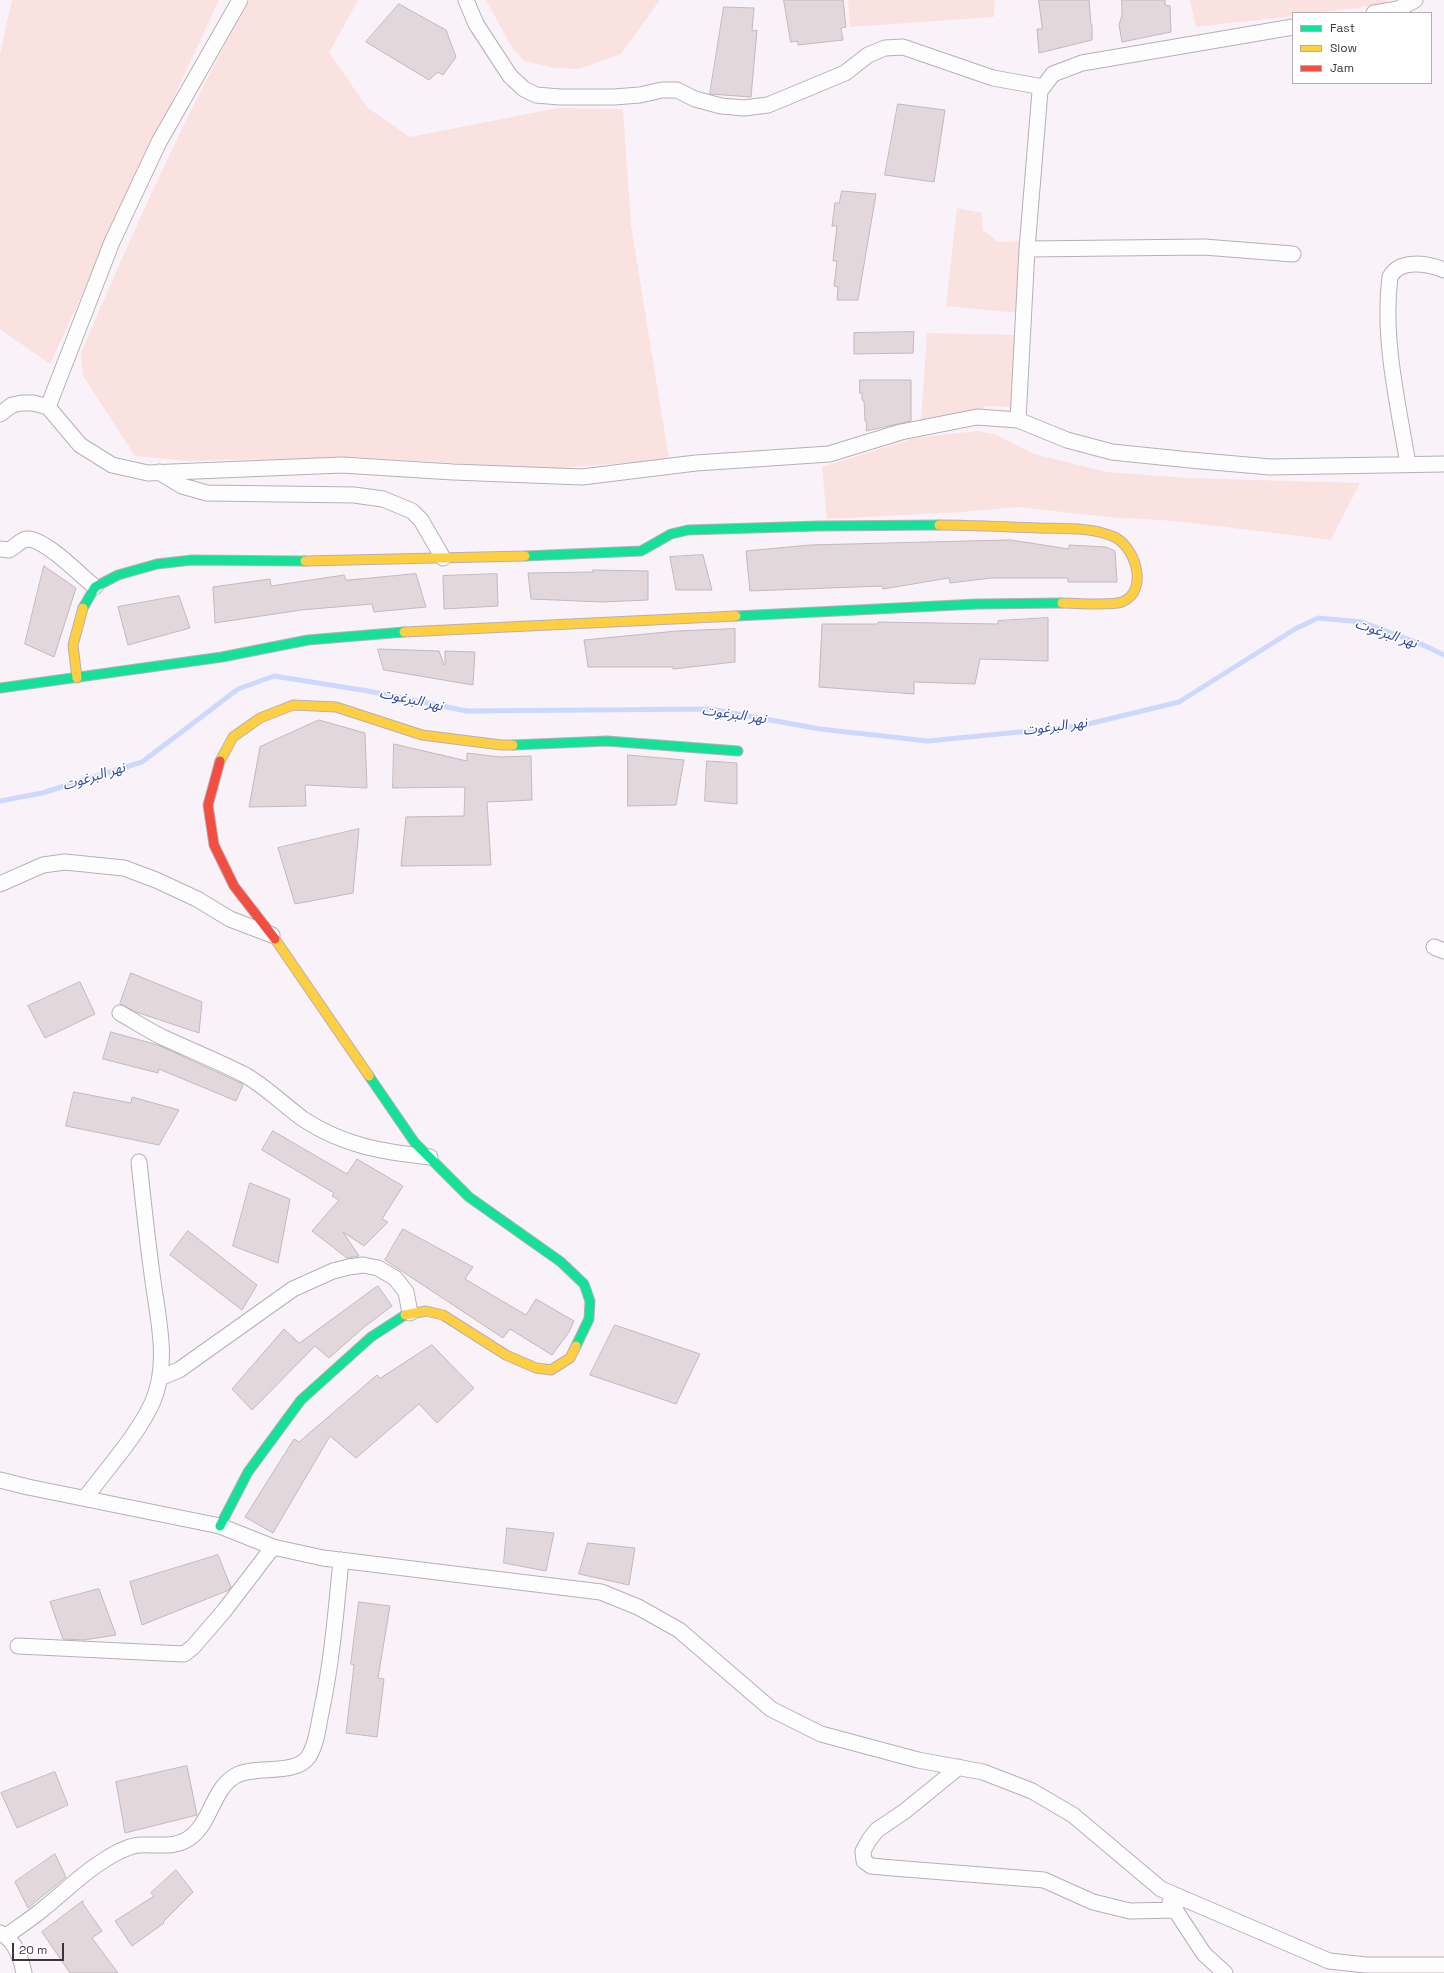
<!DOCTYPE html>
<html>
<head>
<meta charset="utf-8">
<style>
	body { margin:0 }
	#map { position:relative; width:1444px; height:1973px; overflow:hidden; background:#f9f3f9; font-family:"Space Grotesk",sans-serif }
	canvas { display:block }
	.legend { position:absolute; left:1292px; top:12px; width:140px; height:72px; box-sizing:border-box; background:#fff; border:1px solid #b2adb2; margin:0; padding:5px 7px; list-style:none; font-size:12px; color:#3f333e }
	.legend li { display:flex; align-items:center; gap:8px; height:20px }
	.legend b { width:20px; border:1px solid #b2adb2 }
	.scale { position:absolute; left:12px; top:1943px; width:52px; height:18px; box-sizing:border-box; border:2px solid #3f333e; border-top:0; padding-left:5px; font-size:12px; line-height:14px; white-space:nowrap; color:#3f333e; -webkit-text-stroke:3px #fff; paint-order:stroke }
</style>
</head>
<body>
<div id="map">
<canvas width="1444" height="1973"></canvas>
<ul class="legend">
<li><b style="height:5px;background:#16e098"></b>Fast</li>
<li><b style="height:5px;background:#ffcf43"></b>Slow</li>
<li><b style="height:5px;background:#f24e42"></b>Jam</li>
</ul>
<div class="scale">20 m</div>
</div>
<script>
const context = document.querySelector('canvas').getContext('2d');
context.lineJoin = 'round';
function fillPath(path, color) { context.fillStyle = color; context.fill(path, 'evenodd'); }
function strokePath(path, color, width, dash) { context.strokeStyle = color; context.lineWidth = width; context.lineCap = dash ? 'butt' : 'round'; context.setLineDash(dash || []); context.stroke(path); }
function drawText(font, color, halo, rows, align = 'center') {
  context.font = font + ' "Space Grotesk","Noto Sans Arabic",sans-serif'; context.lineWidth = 3; context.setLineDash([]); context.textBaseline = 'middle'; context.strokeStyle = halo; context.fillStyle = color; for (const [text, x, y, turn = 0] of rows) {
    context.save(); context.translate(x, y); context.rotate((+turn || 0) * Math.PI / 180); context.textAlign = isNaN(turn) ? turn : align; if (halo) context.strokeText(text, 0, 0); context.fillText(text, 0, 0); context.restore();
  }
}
const green = new Path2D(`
	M12 0H219L50 364 0 329V54Z
	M250 0H358L329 53 368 108 410 137 558 108 623 109 631 225 669 459 550 469 358 457 188 461 135 456 83 376 81 353C133 233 185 113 250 0Z
	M486 0H660L621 54 579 69 555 68 524 61 511 46Z
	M848 0H995L994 17 850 27Z
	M1190 0H1388L1385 3C1354 9 1324 13 1293 13V16L1196 27Z
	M957 208 982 213 983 230 998 242 1022 241 1019 313 946 306Z
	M927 333 1017 335 1011 407 986 406 976 413 921 420Z
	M977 431 995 434 1034 454 1106 472 1188 478 1360 483 1331 540 1175 521 1107 517 1018 507 963 512 827 519 822 467 915 438Z`);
const stream = new Path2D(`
	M0 801 42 793 142 762 238 689 274 676 368 691 467 711 710 709 820 729 928 741 1080 726 1179 702 1295 629 1318 618 1362 622 1421 644 1444 655`);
const building = new Path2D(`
	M784 0H843L846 27 841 28 843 40 798 45V41L791 42Z
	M1039 0H1089L1091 25H1092V40L1039 53 1037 29H1042Z
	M1122 0H1165V5L1170 6 1171 32 1122 42 1119 25 1122 15Z
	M399 4 446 30 456 57 443 75 438 72 429 80 366 42Z
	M724 7 754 8 752 31 757 30 751 97 710 94Z
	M898 104 945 110 934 182 885 175Z
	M842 191 876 194 858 300H837L838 287 834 286 837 261H833L837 226H832L835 203H839Z
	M914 332 913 353 854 354V333Z
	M860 380H911V421L866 431 867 422 865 421 864 401 862 400V393H860Z
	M1011 540 1069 549V545L1106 547 1115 551 1117 582H1068V578H991L950 583 949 578 883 589 882 586 750 591 746 551 810 545Z
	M703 555 712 590H676L670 557Z
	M44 566 76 588 54 657 25 644Z
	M593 570 648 571V600L602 602 531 599 528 573 593 572Z
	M416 574 426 607 374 612 372 604 301 610 215 623 213 587 270 579 271 586 344 575 346 580Z
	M497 574 498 606 444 609 443 576Z
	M179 596 190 628 128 645 118 607Z
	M1048 618V661L980 659 975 684 914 682V694L819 687 822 624H878V622L998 624V621Z
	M735 629V662L673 669V667H588L584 640 677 631Z
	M378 649 439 651 444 665 445 664V651L475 652 473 685 384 670Z
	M319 720 365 733 367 788 305 785 306 806 249 807 260 747Z
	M394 744 467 761V753L500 757 531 756 532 800 487 802 491 865 401 866 406 817 464 816 465 787 393 788Z
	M628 755 684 760 676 805 628 806Z
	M707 761 737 763V804L705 801Z
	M359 829 353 893 295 904 278 848Z
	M131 973 202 1002 199 1033 136 1012 120 1004Z
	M80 982 95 1014 45 1038 28 1006Z
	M111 1032 158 1045 241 1083 243 1085 236 1101 159 1069 158 1073 103 1059Z
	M74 1092 131 1103 132 1097 179 1110 159 1145 66 1126Z
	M273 1131 347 1174 357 1159 403 1186 382 1219 388 1222 364 1246 343 1232 359 1256 347 1258 312 1231 339 1200 332 1196 334 1193 262 1150Z
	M250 1183 290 1199 278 1263 233 1246Z
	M403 1229 473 1267 465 1279 526 1315 536 1299 574 1321 569 1332 552 1355 510 1329 503 1338 385 1260Z
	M188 1231 257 1285 242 1310 170 1255Z
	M378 1286 392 1306 363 1328 329 1358 315 1346 252 1410 232 1389 284 1329 299 1343Z
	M615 1325 700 1354 676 1404 590 1375Z
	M432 1345 474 1388 437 1423 419 1404 356 1458 330 1436 273 1533 245 1517 294 1439 299 1442 377 1375 380 1378Z
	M507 1528 554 1533 546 1571 504 1563Z
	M588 1543 635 1548 629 1585 579 1574Z
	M218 1555 231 1587 229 1590 142 1625 130 1582Z
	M99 1589 116 1635 84 1640 63 1639 50 1602Z
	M359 1602 390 1606 378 1678 384 1679 377 1737 346 1733 354 1665 351 1664Z
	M187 1766 197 1815 125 1833 116 1782Z
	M55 1772 68 1805 17 1828 1 1793Z
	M55 1854 66 1877 28 1908 15 1882Z
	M176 1870 193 1892 163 1922 164 1923 132 1946 115 1921 154 1896 151 1893Z
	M83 1901V1904L102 1931 92 1938 118 1973H70L42 1932Z`);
const street = new Path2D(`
	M466 0 476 24 510 76 524 89 536 95 560 97H614L640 95 662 90H677L695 99 721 106 744 108 768 105 845 73 868 55 885 48 903 47 993 78 1043 87
	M1374 13 1398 9 1415 0
	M1027 249 1204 247 1293 254
	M48 407 112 242 159 142 240 0
	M0 414 12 405 22 403H33L48 407 80 445 112 465 148 473 342 465 453 472 582 477 696 463 829 454 901 432 977 417 1018 420 1067 440 1112 452 1190 460 1270 467 1444 464
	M1018 420 1027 249 1040 91 1053 74 1082 63 1293 27
	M1408 464C1398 404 1382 337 1390 277 1400 258 1428 264 1444 270
	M159 472 182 486 207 493 354 495 383 499 412 511 421 520 443 558
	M0 549 9 550C15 547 20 540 27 539 45 538 81 576 95 587
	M0 884 43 865 65 862 124 868 156 880 197 899 230 919 272 935
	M1434 947 1444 951
	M120 1013C134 1021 148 1030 162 1037 190 1050 218 1061 245 1075 266 1087 284 1105 303 1119 344 1146 383 1152 430 1157
	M160 1378 179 1370 293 1289 333 1271 349 1267 363 1265 378 1268 395 1278 406 1292 410 1313
	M0 1480 28 1487 220 1526 273 1547 323 1558 601 1592 638 1607 679 1630 771 1709 821 1734 918 1760 983 1772 1032 1791 1073 1815 1161 1889 1329 1961 1366 1965H1444
	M85 1498C106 1470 140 1432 153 1401 170 1361 157 1315 152 1274 147 1237 143 1200 139 1162
	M18 1646 184 1654 193 1647 224 1611 273 1547
	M959 1767 905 1811 877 1830 869 1840 863 1851 864 1861 871 1866 893 1868 1044 1880 1093 1902 1130 1911 1176 1910
	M1170 1902 1204 1954 1225 1973
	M0 1933C15 1940 21 1958 24 1973
	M6 1936C17 1928 28 1921 38 1913 65 1892 88 1867 120 1851 125 1849 133 1845 140 1845 157 1844 177 1849 192 1836 211 1821 213 1789 235 1776 256 1764 295 1777 309 1756 317 1743 318 1727 321 1713 332 1662 336 1611 341 1560`);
const fast = new Path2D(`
	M525 556 641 551 671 534 688 530 818 526 939 525
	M83 608 95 587 118 575 157 564 192 560 305 561
	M736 616 977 604 1062 603
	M0 688 222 657 308 640 404 632
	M513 745 607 741 738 751
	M369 1076 415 1143 469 1197 561 1262 584 1284 590 1301 589 1319 576 1346
	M220 1526 248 1472 301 1400 371 1337 405 1315`);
const slow = new Path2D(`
	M939 525C972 525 1006 527 1039 528 1063 529 1090 527 1112 536 1135 544 1150 591 1122 602 1111 606 1075 603 1062 603
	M305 561 525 556
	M404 632 736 616
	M77 678 73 645 83 608
	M220 761 233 737 260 718 293 705 336 707 422 735 501 745H513
	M275 939 369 1076
	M405 1315 426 1311 443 1315 506 1355 536 1368 551 1370 570 1358 576 1346`);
const jam = new Path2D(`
	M220 761 208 805 214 845 234 886 275 939`);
const waterNames = [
	["نهر البرغوت",1386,634,19],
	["نهر البرغوت",411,700,12],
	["نهر البرغوت",734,715,8],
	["نهر البرغوت",1055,727,-7],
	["نهر البرغوت",94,777,-17]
];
fillPath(green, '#fae2e1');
strokePath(stream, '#cdd9fc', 5);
fillPath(building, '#e2d8dc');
strokePath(building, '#c2b8bd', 1);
strokePath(street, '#b7afb7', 17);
strokePath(fast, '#b7afb7', 11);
strokePath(slow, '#b7afb7', 11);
strokePath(jam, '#b7afb7', 11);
strokePath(street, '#fefdfe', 15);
strokePath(fast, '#16e098', 9);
strokePath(slow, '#ffcf43', 9);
strokePath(jam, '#f24e42', 9);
drawText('italic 14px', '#2e49a1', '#fff', waterNames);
</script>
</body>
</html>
